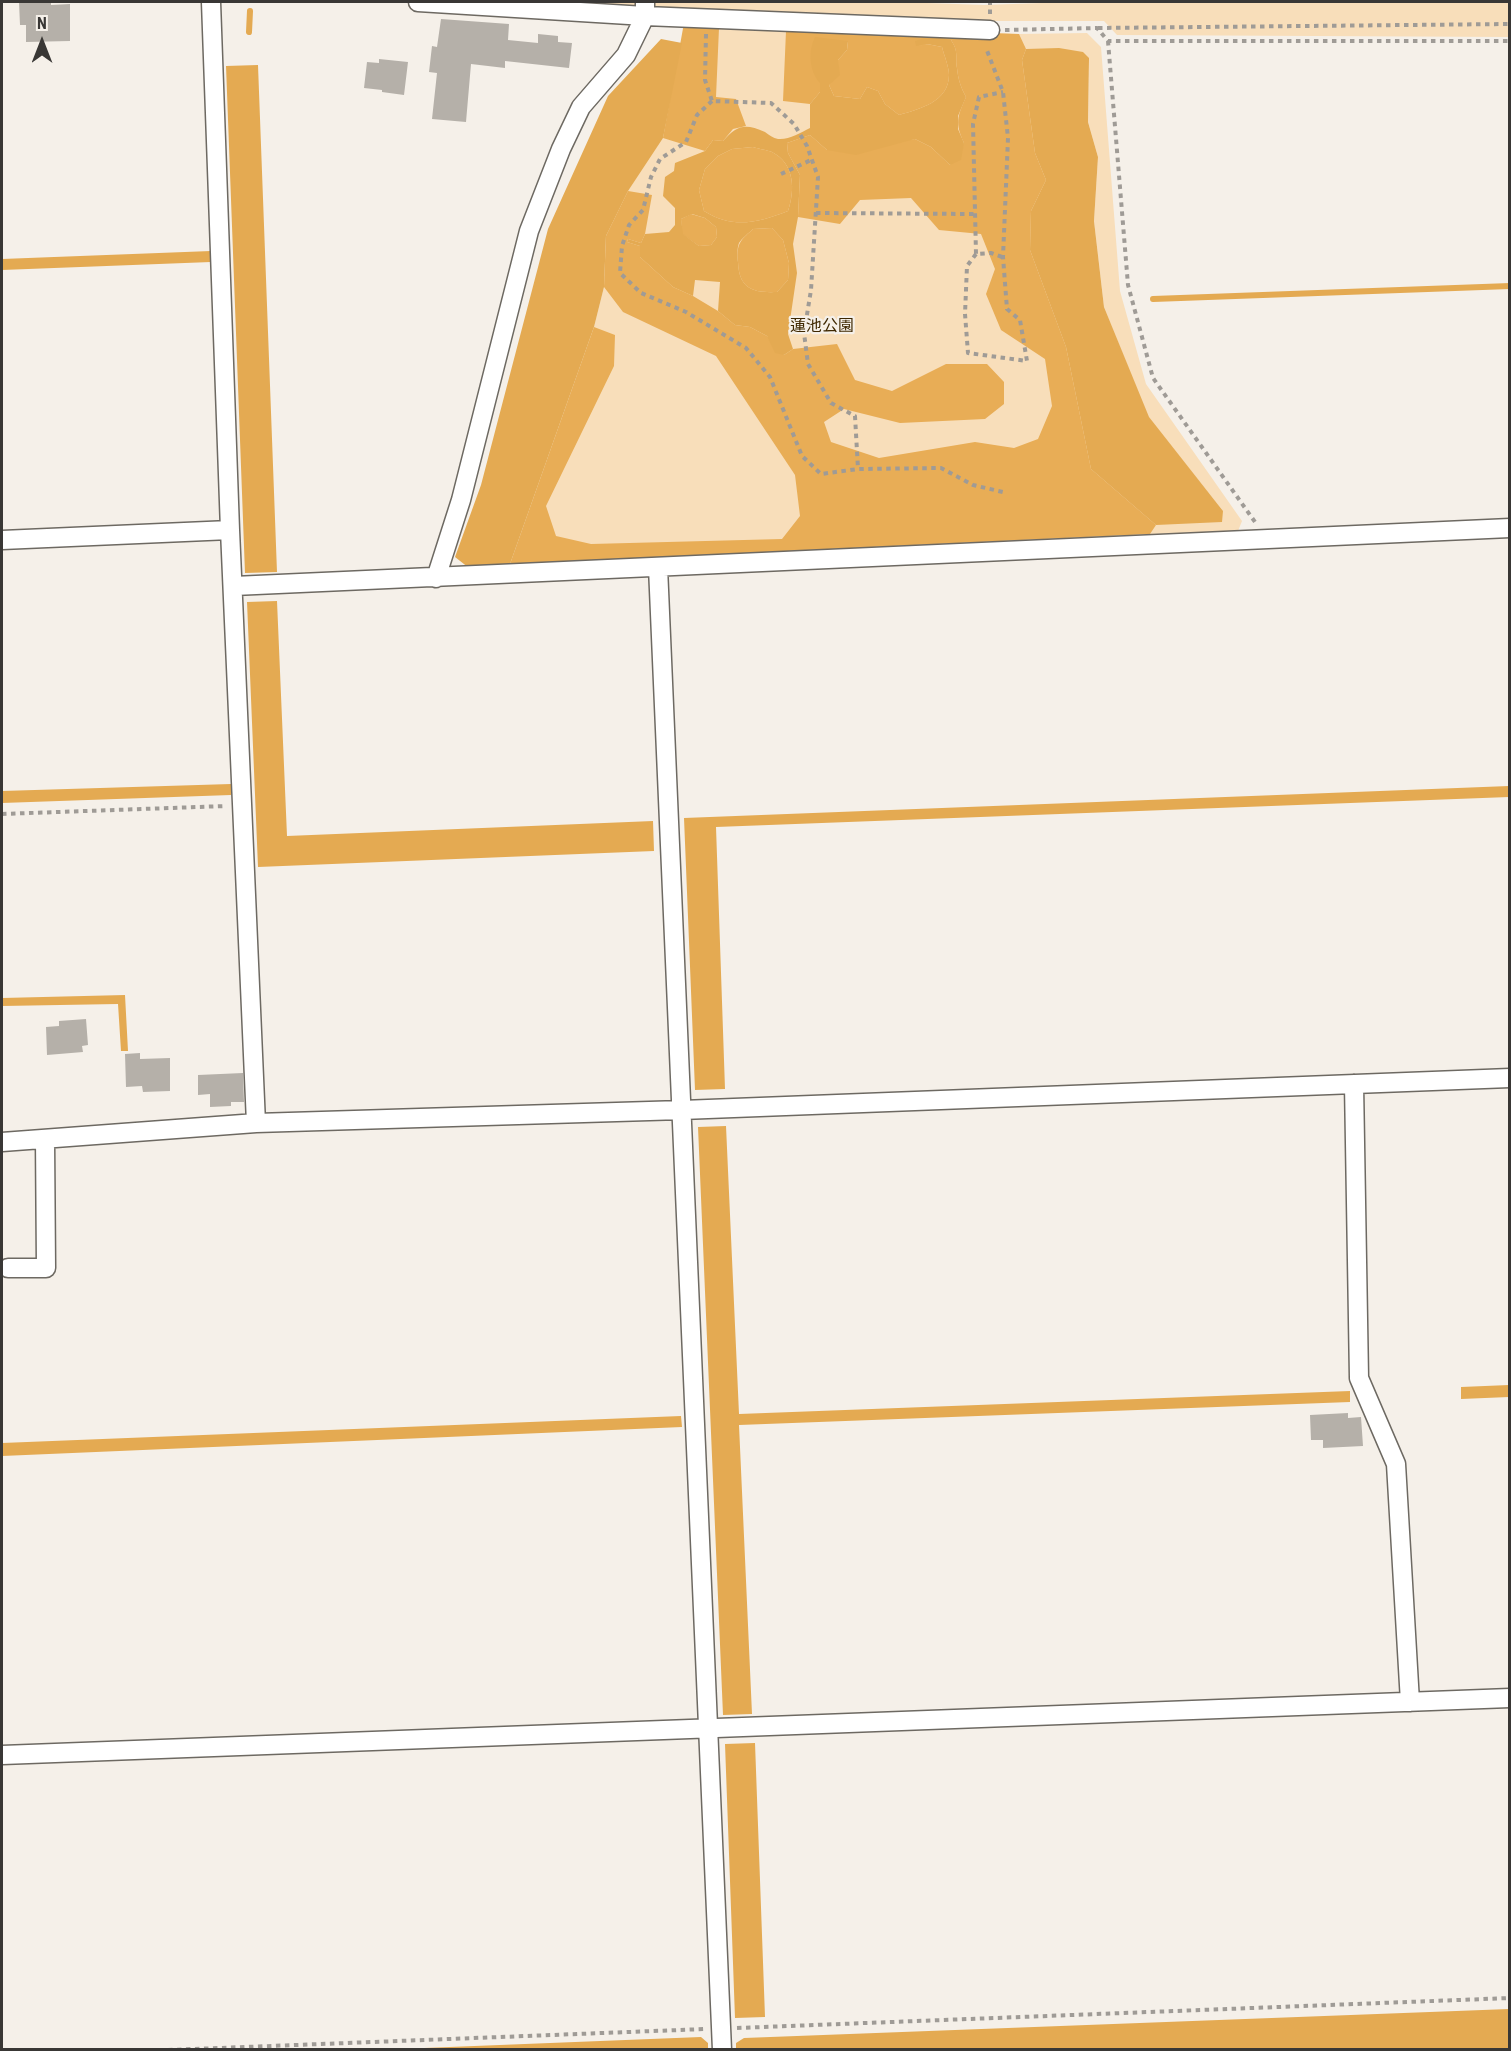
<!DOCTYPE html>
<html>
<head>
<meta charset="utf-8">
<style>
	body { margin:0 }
	#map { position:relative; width:1511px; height:2051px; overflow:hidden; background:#f5f0e9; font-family:"Roboto Condensed",sans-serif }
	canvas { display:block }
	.frame { position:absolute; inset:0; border:3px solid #393735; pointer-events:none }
	.north { position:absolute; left:12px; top:12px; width:60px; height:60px; -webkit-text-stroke:4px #f5f0e9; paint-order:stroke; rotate:0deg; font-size:16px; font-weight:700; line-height:24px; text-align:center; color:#393735 }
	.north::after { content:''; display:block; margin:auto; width:21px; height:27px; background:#393735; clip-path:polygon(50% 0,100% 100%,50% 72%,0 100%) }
</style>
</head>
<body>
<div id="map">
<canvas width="1511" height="2051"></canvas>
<div class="frame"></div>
<div class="north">N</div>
</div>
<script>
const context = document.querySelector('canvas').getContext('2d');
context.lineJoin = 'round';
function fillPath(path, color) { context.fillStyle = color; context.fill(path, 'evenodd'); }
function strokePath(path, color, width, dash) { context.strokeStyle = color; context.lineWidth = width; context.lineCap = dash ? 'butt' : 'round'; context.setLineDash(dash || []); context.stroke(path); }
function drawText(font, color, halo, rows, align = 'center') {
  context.font = font + ' "Roboto Condensed","Noto Sans JP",sans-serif'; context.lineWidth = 4.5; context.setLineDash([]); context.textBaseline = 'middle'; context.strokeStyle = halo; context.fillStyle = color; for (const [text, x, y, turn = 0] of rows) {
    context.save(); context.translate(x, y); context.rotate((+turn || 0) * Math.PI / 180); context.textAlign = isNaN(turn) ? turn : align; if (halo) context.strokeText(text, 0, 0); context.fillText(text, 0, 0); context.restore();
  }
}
const green = new Path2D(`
	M542 2H898L984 5 1071 2H1509L1510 37 1117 35 1104 21H909Z
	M684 23 1019 34 1087 33 1101 47 1120 291 1146 384 1242 521 1238 531 510 564 594 327 604 287 606 236 682 43ZM1089 58 1088 122 1098 157 1094 221 1104 307 1148 417 1223 511 1066 347Z`);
const forest = new Path2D(`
	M684 23 716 24 719 28 716 97 736 99 746 126 733 129 723 141 713 140 705 151 663 138Z
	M789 26 1019 34 1026 49 1022 60 1035 153 1046 180 1031 211 1030 250 1066 347 1091 469 1156 525 1150 534 510 564 594 327 615 335 614 366 546 506 556 536 591 544 782 539 800 516 795 475 716 356 623 312 604 287 606 236 628 191 652 195 645 234 641 243 628 239 627 242 640 246V257L673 287 693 296 718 311 735 325 750 327 767 336 784 355 793 349 837 344 855 380 892 391 946 364H987L1004 382V404L985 419 900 423 844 409 824 422 831 442 879 458 975 442 1014 448 1038 439 1052 406 1045 359 1001 330 986 294 995 269 981 234 939 230 911 198 860 200 840 224 798 217 800 175 788 153 787 143 810 135 827 150 915 139 931 147 950 165 964 143C955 123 957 117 966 97 961 88 958 79 957 68 955 56 959 52 951 40L916 46 927 44 942 47C944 55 949 67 949 75 949 102 919 109 899 115L885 104 878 91 867 87 860 99 834 96 829 85 838 60 847 50 848 41 820 83V92L810 104 783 101 786 31Z
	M753 147C759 149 767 150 772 152 795 164 795 190 788 211 757 223 733 229 704 211L699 190 705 169 718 156 732 149Z
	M691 214 705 218 716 227 717 237 711 245 699 246 682 234 681 219Z
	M772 228 783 240 789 263 788 280 777 292C753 293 739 289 738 262 737 257 737 248 740 243 742 238 749 233 753 229Z`);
const water = new Path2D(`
	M930 36 951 40C959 52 955 55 957 68 958 79 961 88 966 97L958 116V129L964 143 961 160 950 165 931 147 915 139 856 155 827 150 810 135 787 143 788 153 800 175 798 217 793 244 797 273 788 334 793 349 784 355 775 353 767 336 750 327 735 325 718 311 720 282 695 280 693 296 673 287 640 257V246L627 242 628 239 641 243 645 234 669 232 675 225V208L663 196 665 177 674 171 675 163 705 151 713 140 723 141C737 125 745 123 765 132 769 135 773 138 778 139 789 140 800 133 810 128V104L820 92V83C809 71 808 51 815 37L848 41 847 50 838 60 840 75 829 85 834 96 860 99 867 87 878 91 885 104 899 115C919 109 949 102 949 75 949 67 944 55 942 47L927 44 916 46 915 41ZM753 147C759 149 767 150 772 152 795 164 795 190 788 211 757 223 733 229 704 211L699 190 705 169 718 156 732 149ZM692 214 705 218 716 227 717 237 711 245 699 246 683 234 681 219ZM772 228 783 240 789 263 788 280 777 292C753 293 739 289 738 262 737 257 737 249 739 243 742 238 749 233 753 229Z
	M661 39 682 43 663 138 628 191 606 236 604 287 594 327 510 564 469 568 455 557 481 485 548 229 608 96Z
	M1059 48 1083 52 1089 58 1088 122 1098 157 1094 221 1104 307 1149 417 1223 511 1222 522 1156 525 1091 469 1066 347 1030 250 1031 211 1046 180 1035 153 1022 60 1026 49Z
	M258 65 277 572 245 573 226 66Z
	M211 251V262L2 270V259Z
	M277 601 287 836 653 821 654 851 258 867 247 602Z
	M231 784V795L2 803V791Z
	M1509 786V797L716 827 725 1089 695 1090 684 818Z
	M125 995 128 1051H121L118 1004 2 1006V998Z
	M726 1126 739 1414 1350 1391V1402L739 1425 752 1714 723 1715 698 1127Z
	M1509 1385V1397L1461 1399V1387Z
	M681 1416 682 1427 2 1456V1443Z
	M755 1743 765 2017 735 2018 725 1744Z
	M1509 2009V2049H736V2043L744 2038Z
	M701 2037 708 2043V2049H399Z`);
const stream = new Path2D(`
	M249 32 250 11
	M1153 299 1510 286`);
const building = new Path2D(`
	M19 2H51V5L70 4V41L26 42V25H20Z
	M441 19 509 24 508 40 538 43V34L558 36V42L572 43 569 68 505 61V68L471 64 466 122 432 119 437 73 429 72 432 46 437 47Z
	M379 59 408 62 404 95 382 92V90L364 88 367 62 379 63Z
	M86 1019 88 1045 82 1046 83 1052 47 1055 46 1027 59 1026V1021Z
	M140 1053V1059L170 1058V1091L143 1092 142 1086 126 1087 125 1054Z
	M243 1073 244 1102H231V1106L210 1107V1094L198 1095V1075Z
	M1348 1413V1418L1361 1417 1363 1446 1323 1448V1440H1311L1310 1415Z`);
const path = new Path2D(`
	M990 14V2
	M1098 28 1510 24
	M1005 30 1097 28 1108 41H1510
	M706 34 705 80 712 101 771 103 794 124 807 146 818 177 811 290 804 333 808 364 831 403 855 416 858 469
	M1108 41 1128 285 1153 378 1255 522
	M712 101 697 115 686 142 660 159 651 177 643 210 629 225 622 246 620 273 641 293 686 312 746 348 770 377 802 456 821 474 858 469 941 468 973 485 1007 493
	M781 174 811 160
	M816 213 974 214
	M976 254 967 266 965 314 968 353 1027 361 1020 320 1007 309 1003 257 1008 138 1003 92 986 48
	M1002 257 991 253 976 254 973 124 979 97 1003 92
	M2 814 226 806
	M737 2028 1510 1998
	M168 2050 705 2029`);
const minor = new Path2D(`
	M211 2 230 530 256 1123
	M418 2 645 16 990 30
	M2 540 230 530
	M658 567 722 2050
	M436 578 461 500 529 231 561 149 581 107 626 55 645 16V2
	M234 586 1510 528
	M1354 1084 1359 1378 1396 1464 1410 1702
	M2 1142 256 1123 682 1110 1510 1078
	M8 1268H46L45 1139
	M2 1755 1510 1698`);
const parkNames = [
	["蓮池公園",822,327]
];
fillPath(green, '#f8deba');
fillPath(forest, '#e8ad56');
fillPath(water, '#e4aa52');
strokePath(stream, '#e4aa52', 6);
fillPath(building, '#b5b0a9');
strokePath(minor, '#6d6962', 21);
strokePath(path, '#9f9b96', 4, [4.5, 4.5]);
strokePath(minor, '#fff', 18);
drawText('16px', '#3f2801', '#f5f0e9', parkNames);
</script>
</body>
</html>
